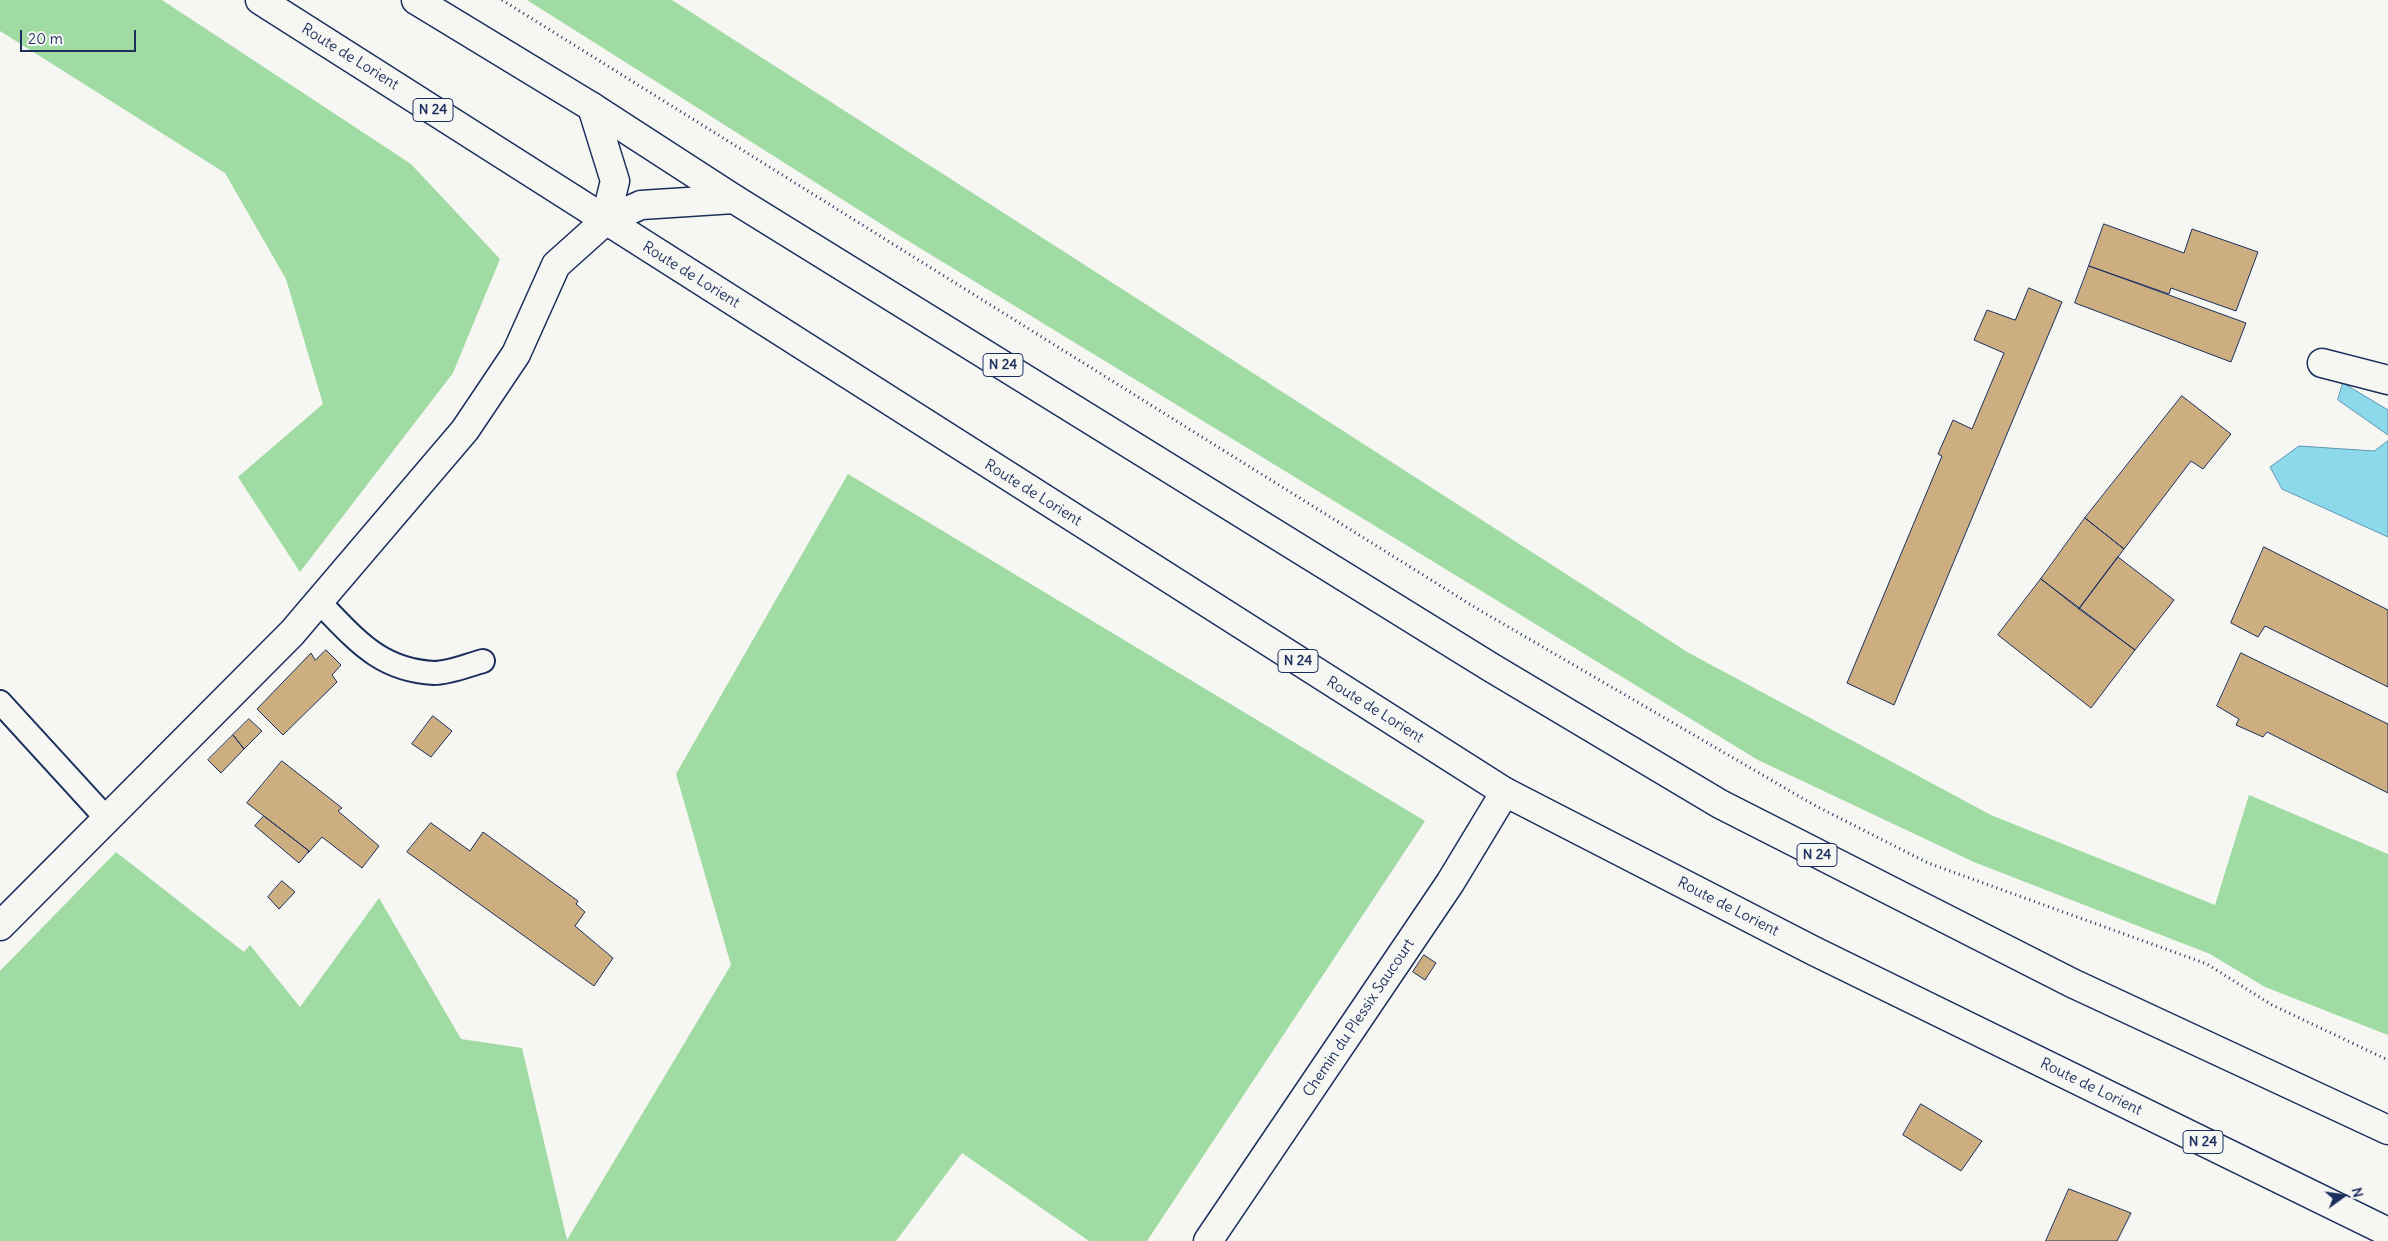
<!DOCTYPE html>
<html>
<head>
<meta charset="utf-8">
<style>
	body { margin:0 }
	#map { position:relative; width:2388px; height:1241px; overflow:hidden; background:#f6f6f2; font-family:Delius,sans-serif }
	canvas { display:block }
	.north { position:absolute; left:2318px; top:1171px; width:50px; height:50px; -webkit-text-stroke:4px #f6f6f2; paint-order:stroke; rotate:76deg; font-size:14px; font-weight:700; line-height:20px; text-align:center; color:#1b2f5e }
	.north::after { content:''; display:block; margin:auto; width:18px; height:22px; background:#1b2f5e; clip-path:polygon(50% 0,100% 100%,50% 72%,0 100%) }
	.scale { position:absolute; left:20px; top:30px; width:116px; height:22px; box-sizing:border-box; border:2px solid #1b2f5e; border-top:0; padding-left:6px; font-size:15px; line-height:18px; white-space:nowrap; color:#1b2f5e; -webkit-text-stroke:4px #f6f6f2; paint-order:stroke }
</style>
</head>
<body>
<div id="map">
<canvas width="2388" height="1241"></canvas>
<div class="north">N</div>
<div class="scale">20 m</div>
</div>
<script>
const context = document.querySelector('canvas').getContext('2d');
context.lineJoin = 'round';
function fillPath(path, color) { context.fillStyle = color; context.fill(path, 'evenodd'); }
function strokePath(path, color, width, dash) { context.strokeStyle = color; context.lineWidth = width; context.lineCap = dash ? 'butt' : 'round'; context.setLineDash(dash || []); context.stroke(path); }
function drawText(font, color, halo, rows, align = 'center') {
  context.font = font + ' Delius,sans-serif'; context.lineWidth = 4; context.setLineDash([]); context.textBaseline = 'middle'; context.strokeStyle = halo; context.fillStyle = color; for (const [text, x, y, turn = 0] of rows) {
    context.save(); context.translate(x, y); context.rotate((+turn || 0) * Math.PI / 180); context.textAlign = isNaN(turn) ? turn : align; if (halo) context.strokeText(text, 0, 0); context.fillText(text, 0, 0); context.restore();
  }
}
const green = new Path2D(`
	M0 0H162L411 164 500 259 453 373 300 572 238 477 323 404 286 279 225 173 0 31Z
	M527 0H672L1689 653 1991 815 2215 905 2249 795 2388 854V1035L2265 987 2210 954 1974 862 1758 760 897 234Z
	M848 474 1425 821 1147 1241H1089L962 1153 896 1241H0V971L116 852 244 952 250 945 300 1007 379 898 461 1039 522 1048 567 1240 731 965 676 774Z`);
const water = new Path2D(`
	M2343 383 2388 410V435L2338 400Z
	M2388 441V537L2282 489 2270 467 2299 446 2374 451Z`);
const building = new Path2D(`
	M2104 224 2184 253 2192 229 2258 252 2236 311 2171 288 2169 294 2089 266Z
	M2089 266 2246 323 2231 362 2075 303Z
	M2029 288 2062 302 1894 705 1847 683 1942 456 1938 454 1953 420 1972 429 2004 353 1974 340 1987 310 2015 320Z
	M2182 396 2231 434 2203 469 2191 461 2124 549 2085 518Z
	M2085 518 2124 549 2079 609 2041 579Z
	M2264 547 2388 610V687L2265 626 2258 637 2231 623Z
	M2118 557 2174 600 2135 650 2079 609Z
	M2041 579 2135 650 2091 708 1998 635Z
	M326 650 341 665 332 675 337 682 283 735 257 709 311 653 315 660Z
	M2241 653 2388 724V793L2267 732 2263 737 2236 725 2239 719 2217 706Z
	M433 716 452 731 431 757 412 744Z
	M249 719 262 731 244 749 233 735Z
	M233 735 244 749 221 773 208 760Z
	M282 761 342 808 338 811 379 846 362 868 322 837 308 853 309 851 247 803Z
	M264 816 309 851 299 863 255 826Z
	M431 823 470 851 483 832 578 901 576 904 585 912 575 926 613 958 594 986 407 852Z
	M282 881 295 892 279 909 268 897Z
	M1424 955 1436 963 1425 980 1413 972Z
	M1921 1104 1982 1141 1961 1171 1903 1135Z
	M2069 1189 2131 1213 2117 1241H2046Z`);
const path = new Path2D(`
	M502 0 1476 608 1814 805 1928 863 2207 964 2272 1005 2388 1060`);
const service = new Path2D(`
	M319 602C355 638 378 670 434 673 449 673 468 665 483 661
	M0 702 107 819`);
const minor = new Path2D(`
	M2322 363 2388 380
	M1208 1241 1450 883 1505 792`);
const tertiary = new Path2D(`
	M592 107 615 181 605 221
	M0 926 292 633 465 430 516 354 556 265 605 221 641 205 734 199`);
const primary = new Path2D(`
	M260 0 1505 792 1814 951 2388 1232
	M416 0 592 107 734 199 1492 668 1720 804 2072 983 2388 1130`);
const shields = [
	[433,110,40],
	[1003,365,40],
	[1298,661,40],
	[1817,855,40],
	[2203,1142,40]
];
const shieldNames = [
	["N 24",433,110],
	["N 24",1003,365],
	["N 24",1298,661],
	["N 24",1817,855],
	["N 24",2203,1142]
];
const streetNames = [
	["Route de Lorient",350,57,32],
	["Route de Lorient",691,275,32],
	["Route de Lorient",1033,493,32],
	["Route de Lorient",1375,710,32],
	["Route de Lorient",1728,907,27],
	["Chemin du Plessix Saucourt",1359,1018,-56],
	["Route de Lorient",2091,1087,26]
];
fillPath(green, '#9fdba2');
fillPath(water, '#8dd9ec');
strokePath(water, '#5f95b3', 1);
fillPath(building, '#ccae81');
strokePath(building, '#1b2f5e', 1);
strokePath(service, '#1b2f5e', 26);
strokePath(minor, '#1b2f5e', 31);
strokePath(tertiary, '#1b2f5e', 31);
strokePath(primary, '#1b2f5e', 31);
strokePath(path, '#1b2f5e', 3, [1, 4]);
strokePath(service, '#f6f6f2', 22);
strokePath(minor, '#f6f6f2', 28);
strokePath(tertiary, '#f6f6f2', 28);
strokePath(primary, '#f6f6f2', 28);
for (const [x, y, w] of shields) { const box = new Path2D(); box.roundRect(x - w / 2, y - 11.5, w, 23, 4); context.fillStyle = '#f6f6f2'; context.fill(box); strokePath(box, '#1b2f5e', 1); }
drawText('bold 14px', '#1b2f5e', null, shieldNames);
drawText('15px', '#1b2f5e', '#f6f6f2', streetNames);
</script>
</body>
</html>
